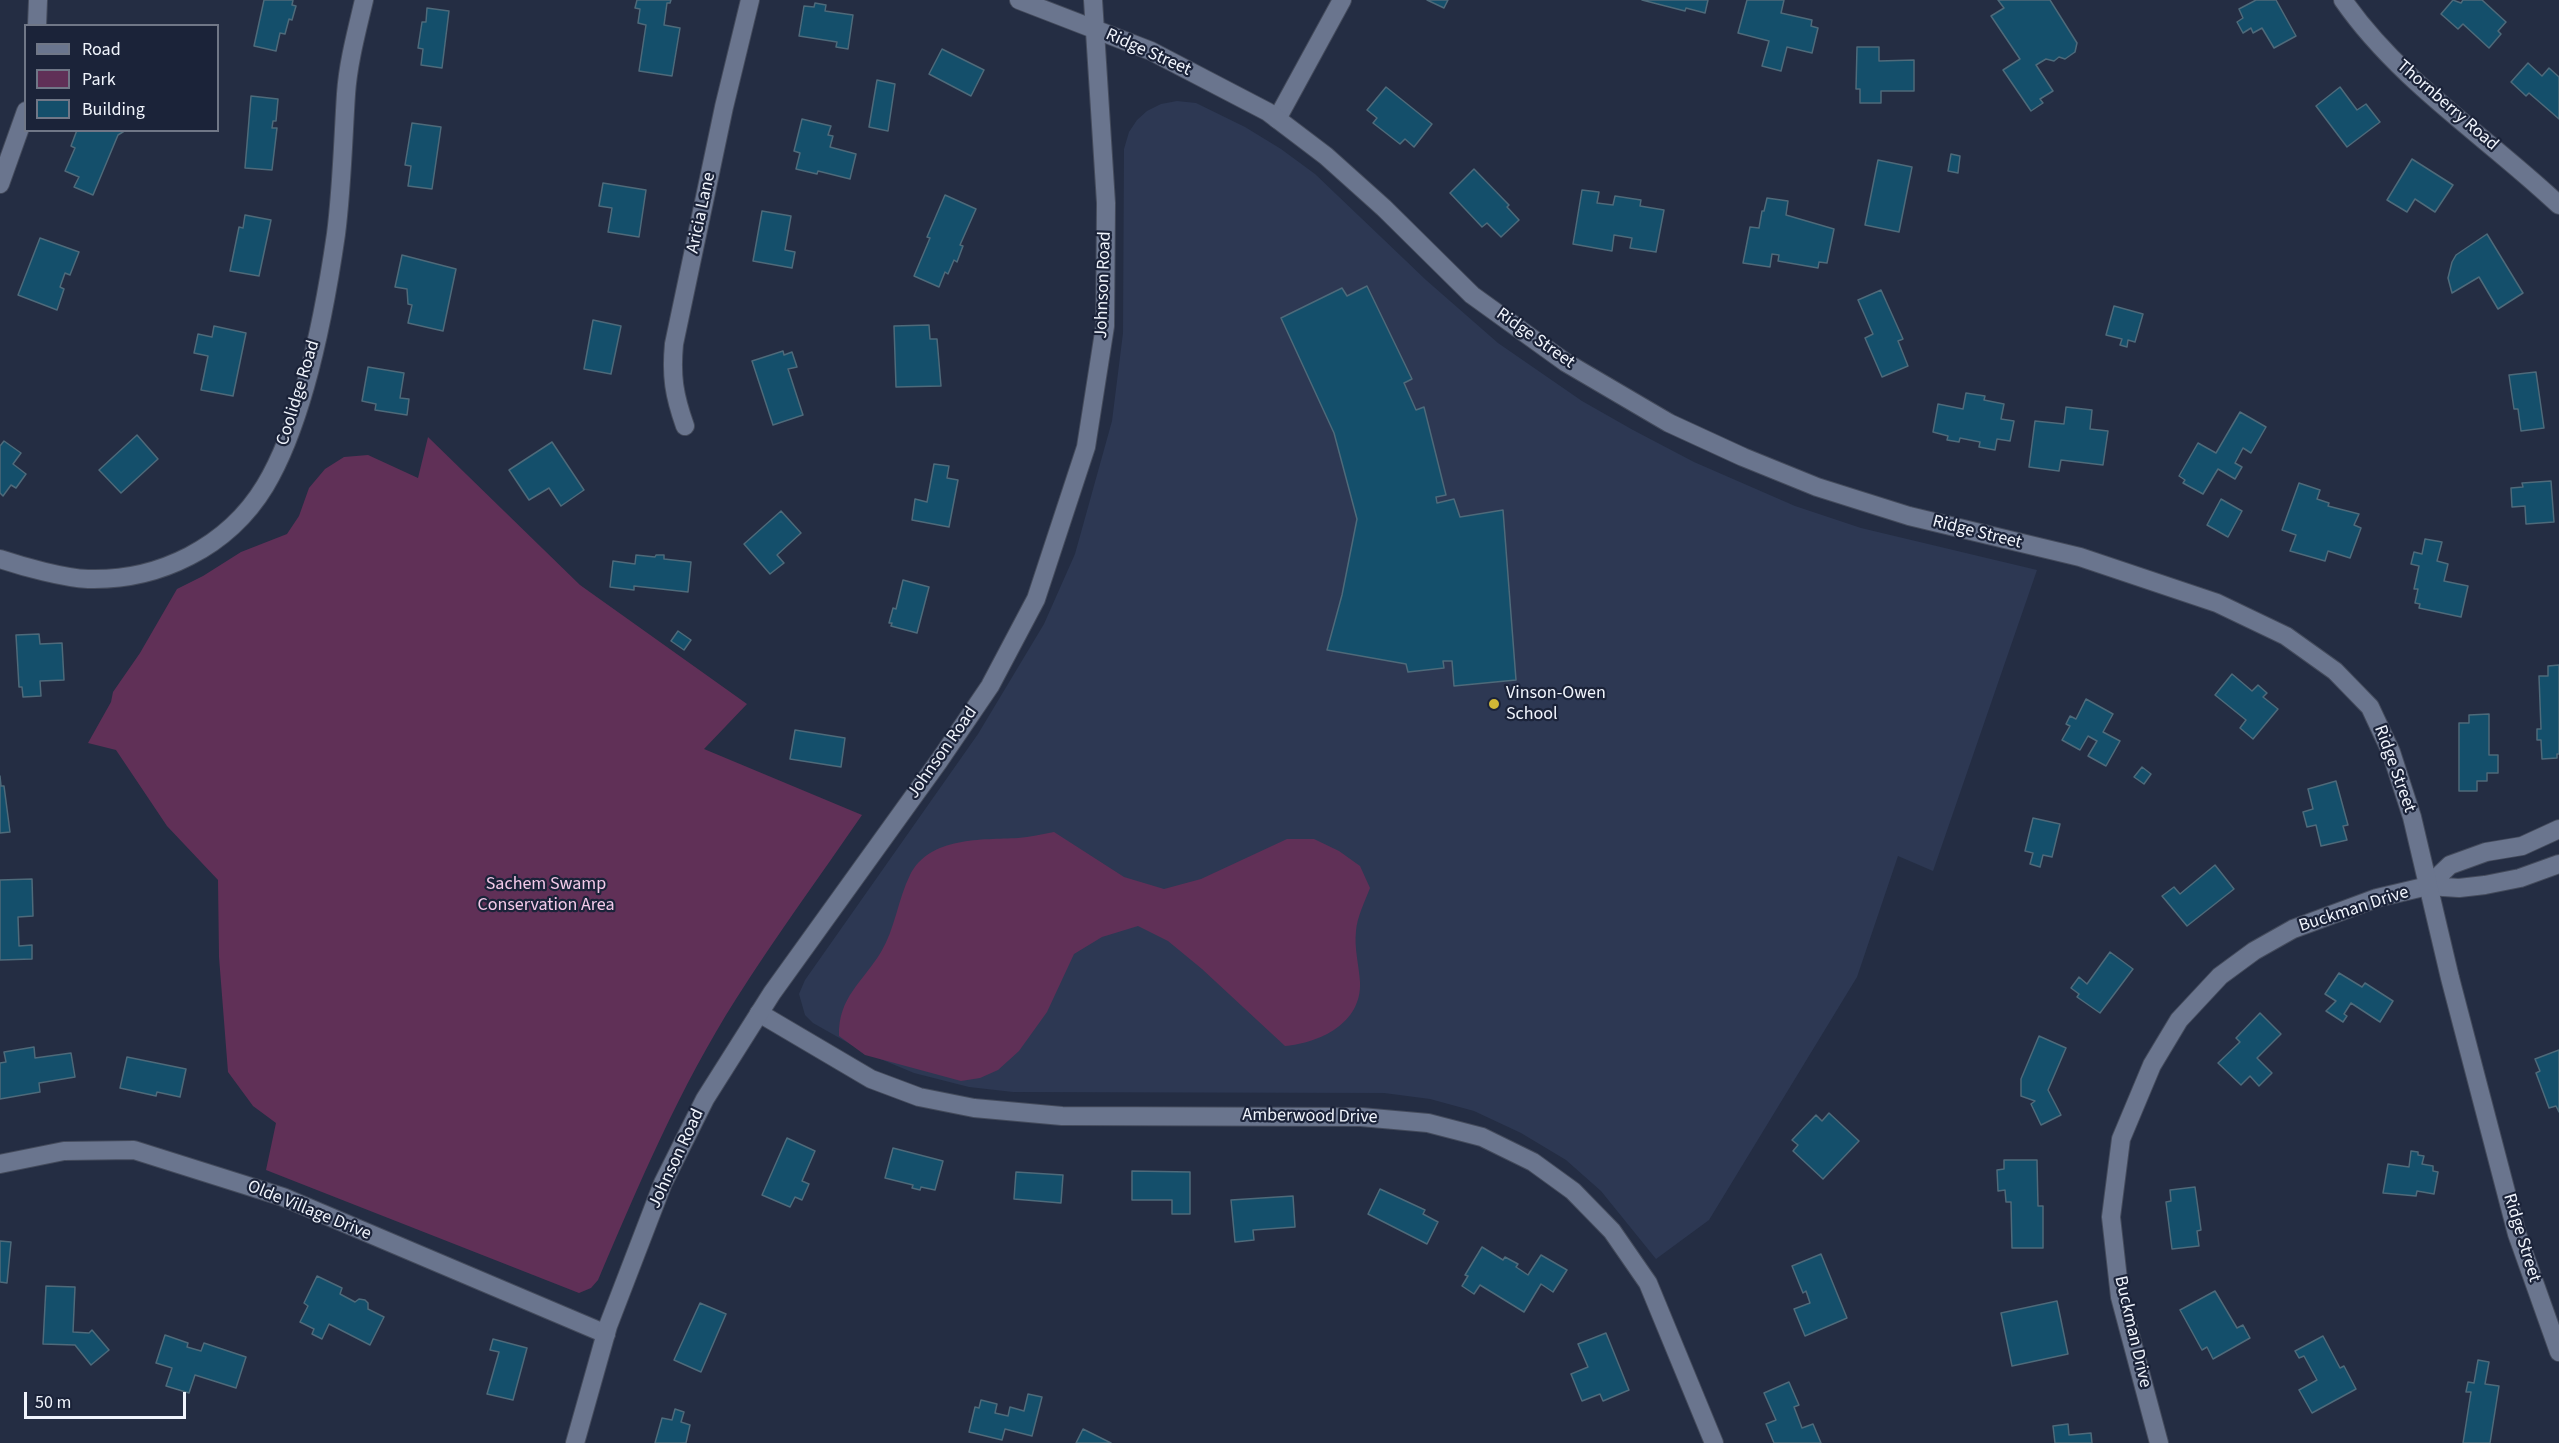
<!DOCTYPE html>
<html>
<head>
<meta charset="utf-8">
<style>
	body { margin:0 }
	#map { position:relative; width:2559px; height:1443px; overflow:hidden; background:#242d43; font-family:"Source Sans 3",sans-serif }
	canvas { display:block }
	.legend { position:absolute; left:24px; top:24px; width:195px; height:108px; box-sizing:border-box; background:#1b2339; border:2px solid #707787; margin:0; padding:8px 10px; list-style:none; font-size:18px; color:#f0f4fc }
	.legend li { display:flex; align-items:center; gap:12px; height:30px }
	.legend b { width:30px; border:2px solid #707787 }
	.scale { position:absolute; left:24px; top:1392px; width:162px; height:27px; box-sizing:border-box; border:3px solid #f0f4fc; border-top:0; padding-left:8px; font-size:18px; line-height:21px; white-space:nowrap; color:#f0f4fc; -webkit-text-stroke:4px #1b2339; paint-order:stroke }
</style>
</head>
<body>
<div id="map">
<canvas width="2559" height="1443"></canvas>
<ul class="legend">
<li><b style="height:8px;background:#6a758e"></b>Road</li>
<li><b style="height:16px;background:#603057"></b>Park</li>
<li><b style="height:16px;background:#144f6b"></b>Building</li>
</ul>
<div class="scale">50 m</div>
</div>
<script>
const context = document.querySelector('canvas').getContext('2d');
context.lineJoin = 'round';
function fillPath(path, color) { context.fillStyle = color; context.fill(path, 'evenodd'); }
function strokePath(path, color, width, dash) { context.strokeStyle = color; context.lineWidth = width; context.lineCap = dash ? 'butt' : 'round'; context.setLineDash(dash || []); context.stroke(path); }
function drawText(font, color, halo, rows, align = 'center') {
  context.font = font + ' "Source Sans 3",sans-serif'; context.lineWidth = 4.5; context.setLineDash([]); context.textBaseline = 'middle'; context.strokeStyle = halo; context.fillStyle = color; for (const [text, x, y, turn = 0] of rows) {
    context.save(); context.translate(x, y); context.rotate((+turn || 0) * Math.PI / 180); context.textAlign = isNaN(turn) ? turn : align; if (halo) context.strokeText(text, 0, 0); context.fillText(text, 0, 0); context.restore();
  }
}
const built = new Path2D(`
	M1177 101 1196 103 1245 127 1281 149 1315 174 1426 280 1498 343 1582 401 1633 430 1694 462 1795 506 1861 528 2037 570 1933 871 1898 856 1857 977 1709 1220 1656 1259 1601 1191 1566 1160 1521 1133 1474 1111 1430 1099 1384 1093 1013 1092 969 1087 914 1073 866 1053 813 1023 805 1015 799 994 805 980 978 734 1044 624 1075 554 1112 421 1123 333 1124 149 1129 132 1137 120 1147 111 1161 104Z`);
const green = new Path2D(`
	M428 437 580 585 747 704 704 749 862 815C820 876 776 936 736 999 680 1087 639 1184 598 1280L591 1288 579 1293 266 1170 276 1123 253 1106 228 1072 219 957 218 880 167 826 116 750 88 743 111 702 113 692 140 653 177 589 203 576 241 552 287 534 299 516 309 488 325 469 344 457 368 455 418 478Z
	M1054 832 1124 877 1164 889 1201 879 1287 839H1314L1339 851 1360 866 1370 888C1365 901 1357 917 1356 931 1354 948 1359 965 1360 982 1362 1023 1320 1043 1285 1046L1202 969 1168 941 1138 926 1102 937 1074 954 1047 1012 1019 1051 998 1070 980 1078 961 1081 865 1055 839 1036C838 997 863 982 881 952 895 929 898 899 910 875 930 836 982 840 1018 838 1030 837 1042 834 1054 832Z`);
const building = new Path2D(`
	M264 0H293L292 5 296 6 292 20 289 19 285 34 280 33 276 51 254 46Z
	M637 0H671L670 3H667L664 25 680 28 672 76 639 71 646 25 638 23 640 9 635 8Z
	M1427 0H1448L1444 8Z
	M1642 0H1708L1705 13 1686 8 1685 11Z
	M1747 0H1784L1781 13 1812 20 1811 26 1818 28 1812 53 1787 47 1781 71 1762 66 1769 41 1738 33Z
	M1998 0H2050L2077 43 2075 52 2065 59 2059 57 2054 61 2046 59 2036 65 2053 91 2040 99 2043 103 2031 111 2003 70 2020 59 1991 16 2004 8Z
	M2256 0H2276L2296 36 2274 48 2262 28 2253 33 2251 28 2243 33 2237 22 2243 18 2239 9Z
	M2453 0 2461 3 2463 0H2482L2506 22 2498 31 2501 34 2489 48 2463 24 2458 29 2441 14Z
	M815 3 826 5 825 11 853 15 848 49 836 47 837 42 799 36 804 6 814 7Z
	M427 8 449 11 442 68 421 65 423 49 418 48 422 22H426Z
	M1857 47H1879V61L1914 60V91H1881V103H1860V89H1856Z
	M942 49 984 70 971 96 929 74Z
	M2528 63 2542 76 2549 68 2559 77V119L2529 93 2526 96 2511 82Z
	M877 80 895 84 888 131 869 127Z
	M1386 87 1432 124 1414 147 1405 139 1400 144 1373 123 1377 118 1367 110Z
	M2340 87 2357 110 2366 104 2380 122 2347 147 2316 106Z
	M251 96 278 99 276 121H273L272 128H277L272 170 245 168Z
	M802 119 831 126 828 135 833 136 830 147 856 154 850 179 818 171 817 174 796 169 800 153 794 151Z
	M412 123 441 127 432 189 408 186 411 166 405 165Z
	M77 130H126L118 135 93 195 74 187 79 177 65 171 75 148 71 146Z
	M1951 154 1960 156 1958 173 1948 171Z
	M2412 159 2453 185 2435 212 2415 199 2407 212 2387 200Z
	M1878 160 1912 167 1899 232 1865 225Z
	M1474 169 1509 205 1507 207 1519 220 1501 237 1487 223 1482 227 1450 193Z
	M603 183 646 190 639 237 608 232 612 208 599 206Z
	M1582 190 1599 192 1597 203 1613 205 1615 196 1641 200 1640 206 1664 210 1656 252 1630 248 1632 238 1614 235 1612 251 1573 244Z
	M945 195 976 209 960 245 963 246 957 262 954 260 948 274 945 272 939 287 914 276 930 238 927 237Z
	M1767 198 1788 201 1786 215 1834 229 1827 263 1819 262 1818 268 1778 261 1779 255 1772 254 1770 267 1743 263 1750 227 1759 228 1762 211H1764Z
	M762 211 791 216 785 250 795 252 792 268 753 261Z
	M245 215 271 220 259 276 230 271 239 227 243 228Z
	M2487 234 2523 293 2498 309 2479 277 2452 293 2448 278 2452 262 2456 255Z
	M40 238 79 252 70 275 65 273 60 287 64 289 57 310 18 295Z
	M402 255 456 269 443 331 408 323 412 305 408 304 407 289 395 287Z
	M1367 286 1412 379 1404 383 1416 410 1424 407 1446 495 1436 497 1437 503 1454 499 1460 517 1503 510 1516 680 1454 686 1452 661H1443L1444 668 1408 672 1406 664 1327 650 1342 595 1357 519 1334 433 1281 318 1342 288 1347 296Z
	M1881 290 1903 339 1898 341 1908 366 1882 377 1865 338 1873 334 1858 300Z
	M2114 306 2143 314 2135 342 2128 340 2127 347 2120 345 2122 339 2106 335Z
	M593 320 621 326 611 374 584 369Z
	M929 325 930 339H937L941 386 896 387 894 326Z
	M214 326 246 333 233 396 201 390 208 356 194 353 198 334 212 337Z
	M783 351 784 355 792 352 797 367 788 369 803 415 773 425 752 361Z
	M368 367 404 373 400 398 409 399 407 415 375 410 376 404 362 401Z
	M2536 372 2544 428 2521 431 2518 409H2514L2509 375Z
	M1966 393 1985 396 1984 400 2004 404 2001 419 2014 421 2010 441 1997 439 1995 450 1979 447 1980 442 1960 438 1959 442 1947 440 1948 436 1933 432 1938 404 1963 409Z
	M2066 407 2092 410 2090 429 2108 431 2103 465 2061 460 2059 471 2029 467 2035 421 2064 424Z
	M2240 412 2266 427 2251 453 2243 448 2235 463 2242 467 2235 479 2218 469 2203 494 2183 483 2185 480 2179 476 2198 443 2216 453Z
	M137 435 158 459 121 493 99 470Z
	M4 441 21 453 13 464 26 474 16 488 11 485 3 496 0 493V446Z
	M552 442 584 490 561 506 549 488 529 500 509 470Z
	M934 464 949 466 947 478 958 480 949 527 912 520 915 499 927 502Z
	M2551 481 2554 522 2526 524 2525 506 2512 507 2511 488 2523 487 2522 483Z
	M2299 483 2320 490 2317 499 2329 503 2328 506 2359 514 2354 525 2361 528 2350 558 2328 551 2325 561 2290 551 2296 535 2282 530Z
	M2221 499 2242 511 2228 537 2207 525Z
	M781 511 801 533 777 555 784 563 770 574 744 544Z
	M2425 539 2442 542 2437 561 2448 564 2444 581 2468 586 2461 617 2419 608 2420 604 2415 603 2418 589H2414L2419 566 2411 564 2414 552 2422 554Z
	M636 555 655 557 656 555H664V559L691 562 688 592 634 586V590L610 587 613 561 635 564Z
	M903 580 929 587 917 633 891 626 892 623H889L893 608 896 609Z
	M678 631 691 640 684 650 671 641Z
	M39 634 40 644 62 643 64 680 40 681 41 696 23 697 22 687H19L16 635Z
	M2559 665V754H2557V758L2542 759 2541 740H2537V729H2541L2539 676H2548V666Z
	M2232 674 2252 691 2258 685 2267 693 2263 697 2278 709 2253 739 2240 728 2246 720 2215 695Z
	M2086 699 2113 714 2103 732 2120 741 2106 766 2088 756 2097 741 2088 736 2080 750 2062 740 2070 726 2066 724 2070 716 2076 719Z
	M2489 714V755H2498V773H2487V781H2477V791H2459V723H2469V715Z
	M795 730 845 738 841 767 790 759Z
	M2142 767 2151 774 2144 784 2134 777Z
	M0 776 1 786H4L10 832 0 833Z
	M2336 781 2348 825 2343 826 2347 840 2321 846 2316 825 2307 827 2303 812 2313 809 2308 789Z
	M2033 818 2060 824 2052 857 2043 855 2040 867 2030 864 2033 853 2025 851Z
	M2215 865 2234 889 2187 926 2162 896 2174 887 2180 894Z
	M32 879 33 916 18 917 19 946 32 945V959L0 960V880Z
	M2110 952 2133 969 2100 1013 2077 997 2079 994 2071 988 2079 977 2087 984Z
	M2339 973 2362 987 2365 983 2393 1001 2380 1022 2351 1003 2344 1014 2347 1016 2343 1022 2326 1011 2336 1001 2325 994Z
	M2260 1013 2281 1034 2257 1058 2272 1073 2259 1086 2250 1076 2241 1085 2218 1063 2240 1042 2236 1038Z
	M2039 1036 2066 1048 2048 1090 2061 1115 2041 1125 2031 1104 2035 1101 2021 1096V1079Z
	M34 1047 35 1058 71 1053 75 1077 39 1083 40 1092 0 1099V1063L6 1062 4 1052Z
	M2559 1050V1112L2556 1106 2549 1108 2536 1073 2540 1071 2535 1059Z
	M127 1057 186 1069 180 1097 157 1092 156 1096 120 1088Z
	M1829 1113 1859 1141 1823 1179 1793 1151 1798 1145 1792 1140 1816 1115 1822 1121Z
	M787 1138 815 1151 802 1181 809 1184 802 1200 795 1197 790 1207 762 1195Z
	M893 1148 943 1161 935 1190 921 1187 920 1190 912 1188 913 1185 885 1178Z
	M2411 1151 2418 1152V1155L2424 1156 2422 1164 2433 1166V1171L2438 1172 2434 1194 2417 1191 2416 1196 2383 1193 2388 1164 2409 1167Z
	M2004 1160H2037L2038 1206H2043V1248H2012L2011 1202H2006L2005 1190 1998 1191 1997 1170 2004 1169Z
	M1132 1171 1190 1172V1214H1172V1200H1132Z
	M1016 1172 1063 1175 1061 1203 1014 1199Z
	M2195 1187 2201 1230 2197 1231 2199 1246 2172 1249 2166 1202 2171 1201 2170 1190Z
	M1380 1189 1425 1210 1423 1214 1438 1222 1427 1244 1368 1214Z
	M1293 1196 1295 1227 1253 1230 1254 1240 1235 1242 1231 1200Z
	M0 1241 11 1242 7 1283 0 1282Z
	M1482 1247 1503 1260 1505 1257 1518 1264 1516 1267 1528 1275 1541 1255 1567 1270 1553 1292 1541 1284 1524 1312 1480 1285 1474 1294 1462 1286 1468 1276 1465 1275Z
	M1821 1254 1847 1318 1805 1336 1794 1309 1810 1303 1806 1291 1803 1293 1792 1266Z
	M317 1276 342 1288 340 1294 355 1302 359 1299 365 1300 368 1303V1309L384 1317 370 1345 329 1324 322 1339 312 1334 314 1329 300 1322 308 1306 304 1303Z
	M46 1286 75 1287 73 1332 89 1333 92 1330 109 1350 91 1365 75 1345 43 1344Z
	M2215 1291 2237 1328 2243 1325 2250 1338 2213 1359 2207 1347 2202 1350 2180 1310Z
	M2057 1301 2068 1354 2012 1366 2001 1313Z
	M700 1303 726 1314 701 1372 674 1360Z
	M1606 1333 1629 1390 1603 1401 1600 1394 1582 1401 1571 1374 1588 1367 1578 1344Z
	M165 1335 188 1343 187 1347 201 1351 204 1343 246 1357 236 1388 195 1375 189 1393 166 1386 172 1368 156 1363Z
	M2323 1336 2340 1368 2344 1366 2356 1389 2312 1413 2299 1390 2317 1380 2304 1356 2299 1358 2295 1351Z
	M493 1339 527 1348 513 1400 487 1394 499 1352 490 1350Z
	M2478 1360 2489 1362 2485 1384 2499 1386 2490 1443H2463L2471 1392H2466L2468 1382 2474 1383Z
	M1789 1382 1799 1405 1794 1407 1802 1428 1813 1424 1821 1443H1774L1766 1424 1776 1420 1764 1393Z
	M1028 1394 1042 1397 1032 1436 1005 1429 1002 1440 969 1432 975 1407 979 1408 981 1400 997 1404 995 1413 1008 1416 1010 1407 1024 1411Z
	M675 1409 684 1412 681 1422 690 1425 686 1443H655L662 1418 672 1420Z
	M2068 1424 2069 1435 2091 1433 2092 1443H2055L2053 1426Z
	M1083 1429 1111 1443H1076Z`);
const street = new Path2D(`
	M2343 0C2399 81 2487 137 2559 205
	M37 26 38 0
	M1277 119 1342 0
	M0 184 26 111
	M685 426C674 395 671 376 674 344L724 107 750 0
	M0 559C24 567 64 578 88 579 159 581 228 547 265 486 304 421 325 310 336 234 342 187 343 140 346 94 348 63 357 30 364 0
	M2428 886 2450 865 2486 852 2522 846 2559 829
	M759 1013 871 1079 919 1097 974 1108 1062 1116 1361 1117 1428 1123 1482 1137 1533 1162 1573 1191 1612 1231 1648 1283 1714 1443
	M0 1164 64 1151 134 1150 283 1197 606 1334
	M2159 1443 2120 1297 2111 1217 2121 1139 2152 1065 2179 1020 2220 976 2254 951 2293 929 2377 898 2428 886 2459 888 2485 885 2520 878 2559 864`);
const secondary = new Path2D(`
	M1019 0 1151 51 1268 112 1326 156 1384 208 1472 295 1565 362 1669 423 1743 457 1817 487 1909 516 2080 557 2217 603 2286 636 2335 671 2370 707 2391 752 2412 817 2450 978 2517 1234 2559 1352
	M575 1443 608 1326 663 1183 705 1099 772 993 939 761 990 686 1036 599 1086 447 1105 326 1106 203 1093 0`);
const markers = [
	[1494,704,6,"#d0b736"]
];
const streetNames = [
	["Ridge Street",1148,53,24],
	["Thornberry Road",2447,106,41],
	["Aricia Lane",702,213,-78],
	["Johnson Road",1104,285,-88],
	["Ridge Street",1535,339,35],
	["Coolidge Road",299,393,-73],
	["Ridge Street",1977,533,14],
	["Johnson Road",943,753,-55],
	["Ridge Street",2394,769,70],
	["Buckman Drive",2354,910,-18],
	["Amberwood Drive",1310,1117,1],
	["Johnson Road",677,1159,-65],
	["Olde Village Drive",309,1211,22],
	["Ridge Street",2521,1238,73],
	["Buckman Drive",2132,1332,77]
];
const poiNames = [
	["Vinson-Owen",1506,694],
	["School",1506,715]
];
const parkNames = [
	["Sachem Swamp",546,885],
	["Conservation Area",546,906]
];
fillPath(built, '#2d3853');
fillPath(green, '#603057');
fillPath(building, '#144f6b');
strokePath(building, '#4e6a7a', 1.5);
strokePath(street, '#444b5c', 20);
strokePath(secondary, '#444b5c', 20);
strokePath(street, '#6a758e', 18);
strokePath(secondary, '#6a758e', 18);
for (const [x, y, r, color] of markers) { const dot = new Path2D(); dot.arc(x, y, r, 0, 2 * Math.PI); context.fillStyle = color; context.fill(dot); strokePath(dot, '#1b2339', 2); }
drawText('18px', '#f0f4fc', '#1b2339', streetNames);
drawText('18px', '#f0f4fc', '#1b2339', poiNames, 'left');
drawText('18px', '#f3cae9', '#1b2339', parkNames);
</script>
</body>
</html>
